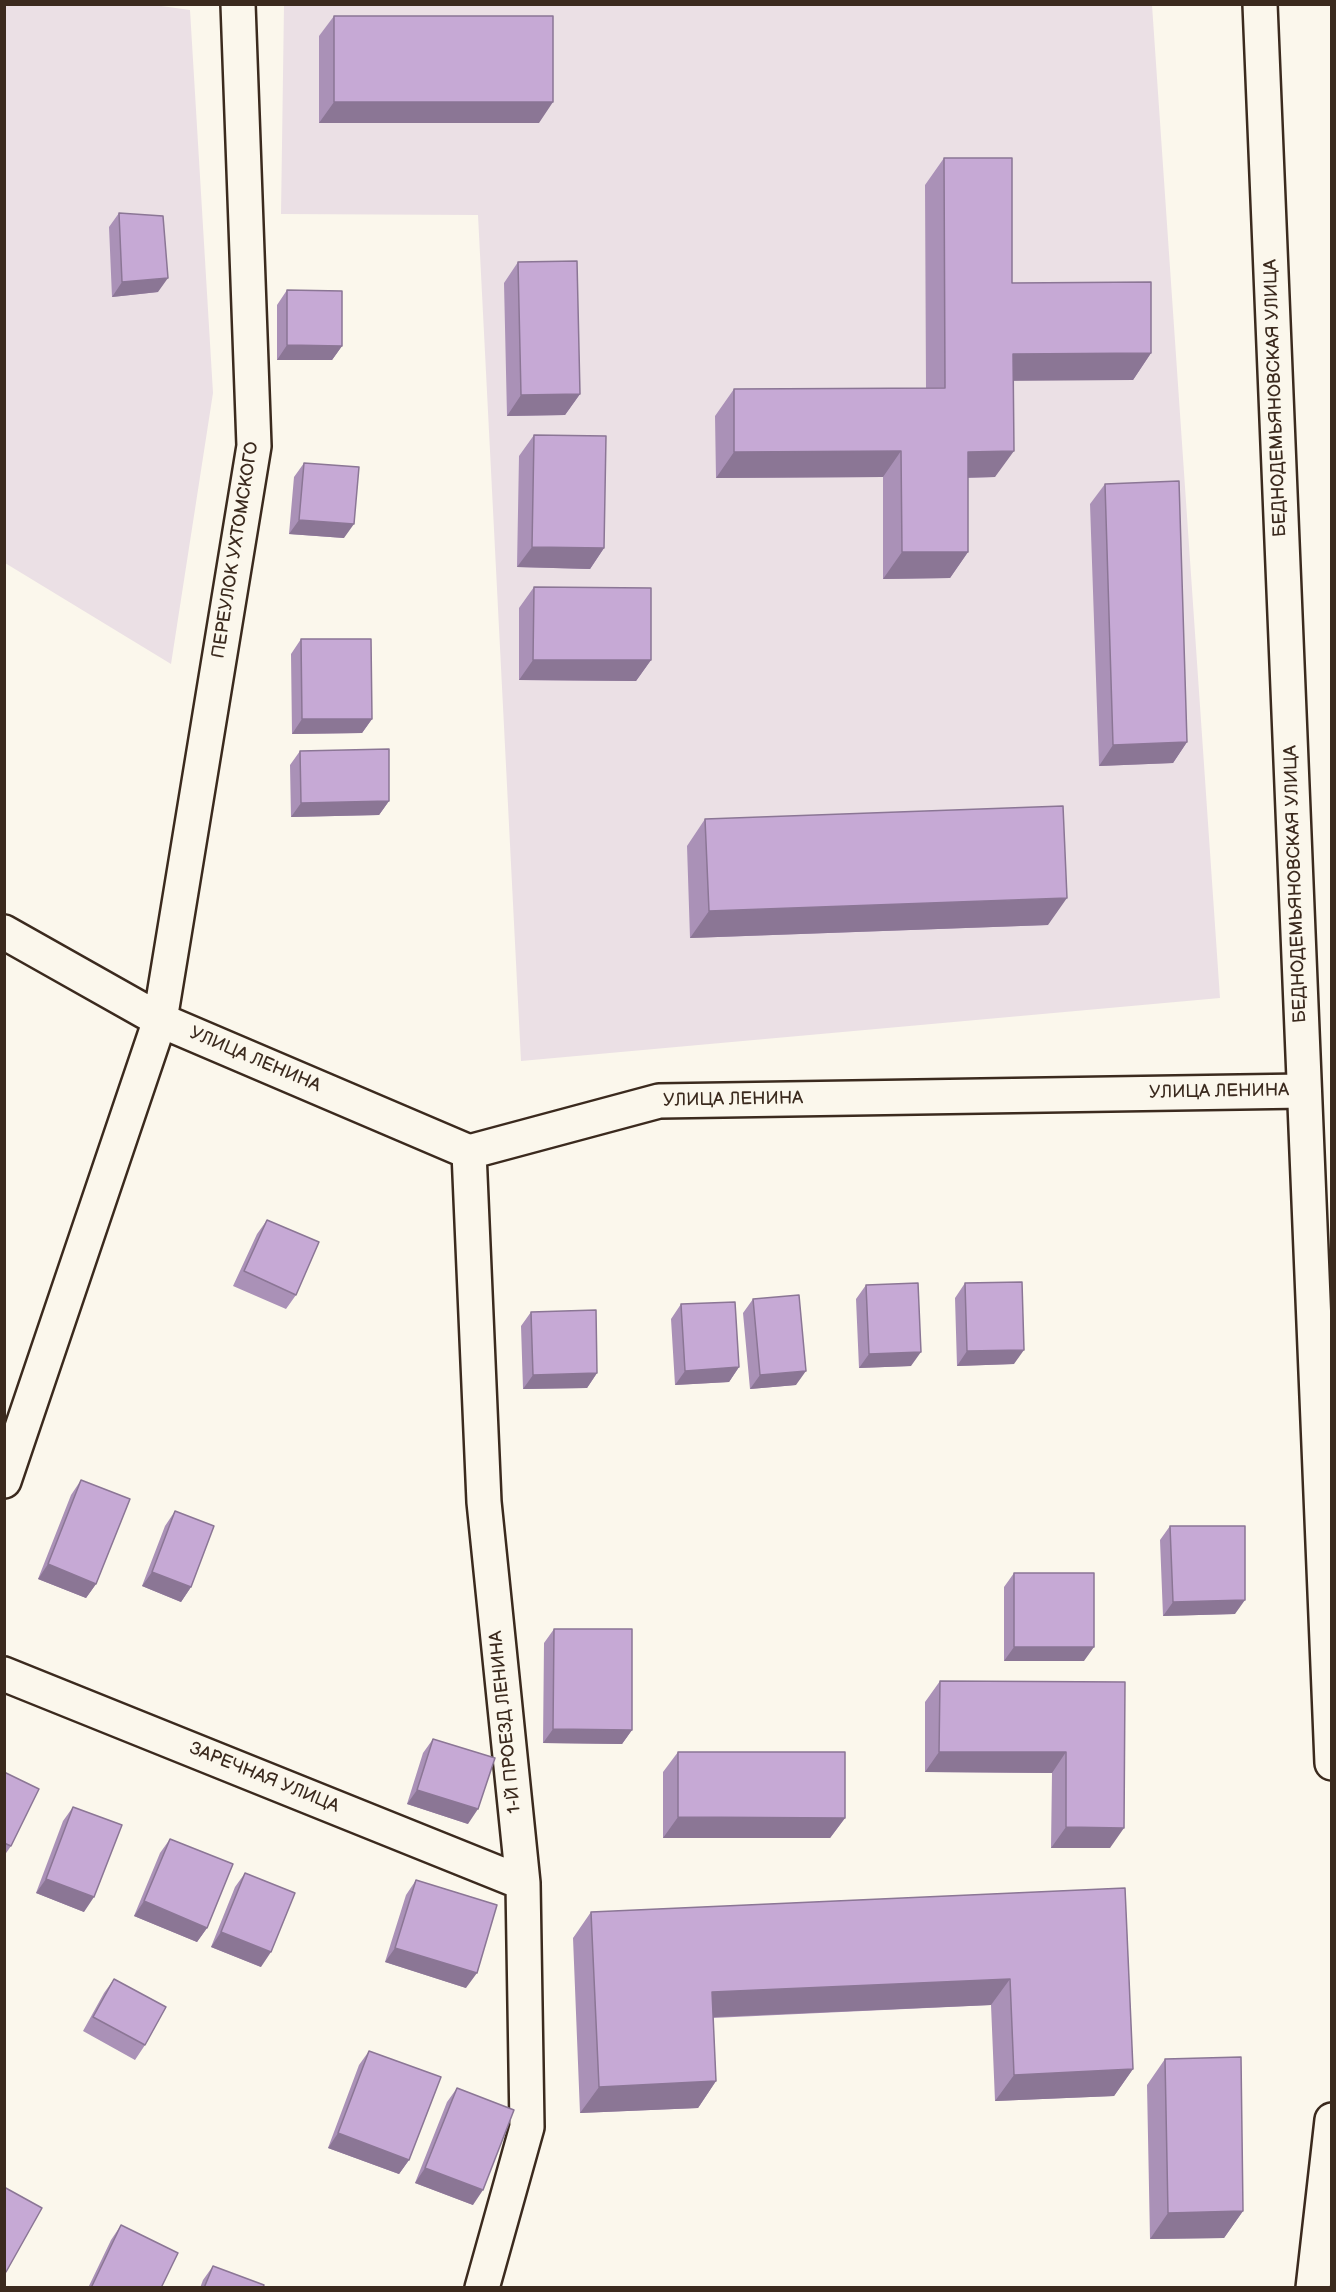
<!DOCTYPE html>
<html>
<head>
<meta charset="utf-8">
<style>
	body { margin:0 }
	#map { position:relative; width:1336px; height:2292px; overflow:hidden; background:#fbf7ec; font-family:"Balsamiq Sans",sans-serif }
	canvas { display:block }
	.frame { position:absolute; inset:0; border:6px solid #3b2a1e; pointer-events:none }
</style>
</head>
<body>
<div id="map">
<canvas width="1336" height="2292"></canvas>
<div class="frame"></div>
</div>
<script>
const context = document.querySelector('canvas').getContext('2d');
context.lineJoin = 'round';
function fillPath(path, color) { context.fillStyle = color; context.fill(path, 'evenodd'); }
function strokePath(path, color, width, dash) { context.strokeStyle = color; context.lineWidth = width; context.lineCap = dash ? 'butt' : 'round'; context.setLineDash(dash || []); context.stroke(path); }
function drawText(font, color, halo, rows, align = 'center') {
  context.font = font + ' "Balsamiq Sans",sans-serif'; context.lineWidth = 4.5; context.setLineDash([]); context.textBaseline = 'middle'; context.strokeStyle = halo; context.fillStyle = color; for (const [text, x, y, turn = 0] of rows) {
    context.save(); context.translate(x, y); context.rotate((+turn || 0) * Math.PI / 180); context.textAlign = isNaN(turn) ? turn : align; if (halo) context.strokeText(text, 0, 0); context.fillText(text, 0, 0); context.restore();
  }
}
const built = new Path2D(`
	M147 4 190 10 213 393 171 664 5 563 4 5Z
	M284 5H1152L1220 998 521 1061 478 215 281 214Z`);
const street = new Path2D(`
	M4 932 160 1020 469 1152 659 1101 1304 1091
	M469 1152 484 1502 523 1883 527 2127 482 2288
	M4 1481 160 1020 254 446 238 4
	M4 1674 523 1883`);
const secondary = new Path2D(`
	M1260 4 1332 1763
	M1313 2288 1332 2120`);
const wall = new Path2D(`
	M334 16 539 123H319V36Z
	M944 158 1012 283 1151 353 1133 380H1013L995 477 968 478V552L950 578 883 579V477L716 478 715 416 734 389 926 388 925 185Z
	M119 213 158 292 112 297 109 227Z
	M518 262 580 394 565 415 507 416 504 283Z
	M287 290 342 346 332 360H277V305Z
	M534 435 604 548 590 569 517 567 519 456Z
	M304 463 344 538 289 534 294 477Z
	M1105 484 1187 742 1173 763 1099 766 1090 504Z
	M534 587 651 660 636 681 519 680V608Z
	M301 639 372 719 362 733 292 734 291 654Z
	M300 751 389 801 379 815 291 817 290 765Z
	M705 819 1048 925 690 938 687 846Z
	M267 1220 296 1295 286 1309 233 1286 257 1234Z
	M965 1283 1014 1364 957 1366 955 1298Z
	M866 1285 911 1366 859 1368 856 1299Z
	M753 1299 796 1385 750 1389 743 1313Z
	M681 1304 739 1367 729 1382 675 1385 671 1319Z
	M531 1312 597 1373 587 1388 523 1389 521 1326Z
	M81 1480 96 1584 86 1598 38 1579 71 1495Z
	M175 1511 191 1587 181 1602 142 1586 165 1526Z
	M1170 1526 1235 1614 1163 1616 1160 1540Z
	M1014 1573 1084 1661H1004V1587Z
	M554 1629 632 1730 622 1744 543 1743 544 1643Z
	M940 1681 1125 1682 1110 1848H1051L1052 1773 925 1772V1702Z
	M433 1739 468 1824 407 1804 423 1753Z
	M678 1752 845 1818 830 1838H663V1772Z
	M4 1772 11 1846 4 1856Z
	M73 1807 84 1912 36 1893 63 1821Z
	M170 1839 207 1928 197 1942 134 1916 160 1853Z
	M245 1873 261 1967 211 1947 235 1887Z
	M416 1880 466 1988 385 1962 406 1895Z
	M1125 1888 1133 2069 1114 2096 995 2101 991 2005 713 2018 716 2081 698 2108 580 2113 573 1938 591 1912Z
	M114 1979 145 2045 135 2060 83 2031 104 1993Z
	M369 2051 409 2160 399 2174 328 2148 359 2065Z
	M1165 2059 1243 2211 1224 2238 1150 2239 1147 2085Z
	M457 2088 473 2205 415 2183 447 2102Z
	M121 2225 161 2288H88L111 2240Z
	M213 2266 263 2288H200L203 2280Z`);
const shadedWall = new Path2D(`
	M334 102H553L539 123H319Z
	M168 278 158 292 112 297 122 282Z
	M287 345 342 346 332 360H277Z
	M1151 353 1133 380 995 381 1013 354Z
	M580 394 565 415 507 416 521 395Z
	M901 451 883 477 716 478 734 452Z
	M1014 451 995 477 949 478 968 452Z
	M299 520 354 524 344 538 289 534Z
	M532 547 604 548 590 569 517 567Z
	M902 552H968L950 578 883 579Z
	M533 660H651L636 681 519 680Z
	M302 719H372L362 733 292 734Z
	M1187 742 1173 763 1099 766 1113 745Z
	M389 801 379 815 291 817 301 803Z
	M1067 898 1048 925 690 938 709 911Z
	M1024 1350 1014 1364 957 1366 967 1351Z
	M921 1352 911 1366 859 1368 869 1354Z
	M739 1367 729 1382 675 1385 685 1371Z
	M806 1371 796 1385 750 1389 760 1375Z
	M597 1373 587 1388 523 1389 533 1375Z
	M48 1564 96 1584 86 1598 38 1579Z
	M152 1572 191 1587 181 1602 142 1586Z
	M1245 1600 1235 1614 1163 1616 1173 1602Z
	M1014 1647H1094L1084 1661H1004Z
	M553 1729 632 1730 622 1744 543 1743Z
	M939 1752H1066L1052 1773 925 1772Z
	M417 1790 478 1809 468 1824 407 1804Z
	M678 1817 845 1818 830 1838H663Z
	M1066 1827 1124 1828 1110 1848H1051Z
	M46 1879 94 1897 84 1912 36 1893Z
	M144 1901 207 1928 197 1942 134 1916Z
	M221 1932 271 1952 261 1967 211 1947Z
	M395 1948 477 1973 466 1988 385 1962Z
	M1010 1979 991 2005 694 2018 712 1992Z
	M1133 2069 1114 2096 995 2101 1014 2075Z
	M716 2081 698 2108 580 2113 599 2087Z
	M338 2133 409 2160 399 2174 328 2148Z
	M425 2168 483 2190 473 2205 415 2183Z
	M1243 2211 1224 2238 1150 2239 1168 2213Z`);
const building = new Path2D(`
	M334 16H553V102H334Z
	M944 158H1012V283L1151 282V353L1013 354 1014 451 968 452V552H902L901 451 734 452V389L945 388Z
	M119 213 163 216 168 278 122 282Z
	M577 261 580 394 521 395 518 262Z
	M287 290 342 291V346L287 345Z
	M534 435 606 436 604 548 532 547Z
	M304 463 359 467 354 524 299 520Z
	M1179 481 1187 742 1113 745 1105 484Z
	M534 587 651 588V660H533Z
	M301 639H371L372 719H302Z
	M389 749V801L301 803 300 751Z
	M1063 806 1067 898 709 911 705 819Z
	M267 1220 319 1242 296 1295 244 1271Z
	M1022 1282 1024 1350 967 1351 965 1283Z
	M918 1283 921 1352 869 1354 866 1285Z
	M799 1295 806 1371 760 1375 753 1299Z
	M735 1302 739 1367 685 1371 681 1304Z
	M596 1310 597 1373 533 1375 531 1312Z
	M81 1480 130 1499 96 1584 48 1564Z
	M175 1511 214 1526 191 1587 152 1572Z
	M1170 1526H1245V1600L1173 1602Z
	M1014 1573H1094V1647H1014Z
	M554 1629H632V1730L553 1729Z
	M940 1681 1125 1682 1124 1828 1066 1827V1752H939Z
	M433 1739 495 1758 478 1809 417 1790Z
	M678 1752H845V1818L678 1817Z
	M4 1772 39 1789 11 1846 4 1843Z
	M73 1807 122 1825 94 1897 46 1879Z
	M170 1839 233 1864 207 1928 144 1901Z
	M245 1873 295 1893 271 1952 221 1932Z
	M416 1880 497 1905 477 1973 395 1948Z
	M1125 1888 1133 2069 1014 2075 1010 1979 712 1992 716 2081 599 2087 591 1912Z
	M114 1979 166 2007 145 2045 93 2017Z
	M369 2051 441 2077 409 2160 338 2133Z
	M1241 2057 1243 2211 1168 2213 1165 2059Z
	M457 2088 514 2110 483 2190 425 2168Z
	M4 2187 42 2208 6 2272 4 2271Z
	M121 2225 178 2253 161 2288H91Z
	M213 2266 264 2285 263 2288H204Z`);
const streetNames = [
	["БЕДНОДЕМЬЯНОВСКАЯ УЛИЦА",1276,398,-92],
	["ПЕРЕУЛОК УХТОМСКОГО",236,550,-81],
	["БЕДНОДЕМЬЯНОВСКАЯ УЛИЦА",1296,884,-92],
	["УЛИЦА ЛЕНИНА",255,1060,23],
	["УЛИЦА ЛЕНИНА",1219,1092,-1],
	["УЛИЦА ЛЕНИНА",733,1100,-1],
	["1-Й ПРОЕЗД ЛЕНИНА",506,1722,-96],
	["ЗАРЕЧНАЯ УЛИЦА",264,1778,22]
];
fillPath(built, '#ebe0e5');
strokePath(street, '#3b2a1e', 38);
strokePath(secondary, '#3b2a1e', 38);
strokePath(street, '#fbf7ec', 33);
strokePath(secondary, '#fbf7ec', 33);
fillPath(wall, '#aa91b7');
fillPath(shadedWall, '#8b7695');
fillPath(building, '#c6a9d5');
strokePath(building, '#8b7695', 1.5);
drawText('18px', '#3b2a1e', '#fbf7ec', streetNames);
</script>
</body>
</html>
